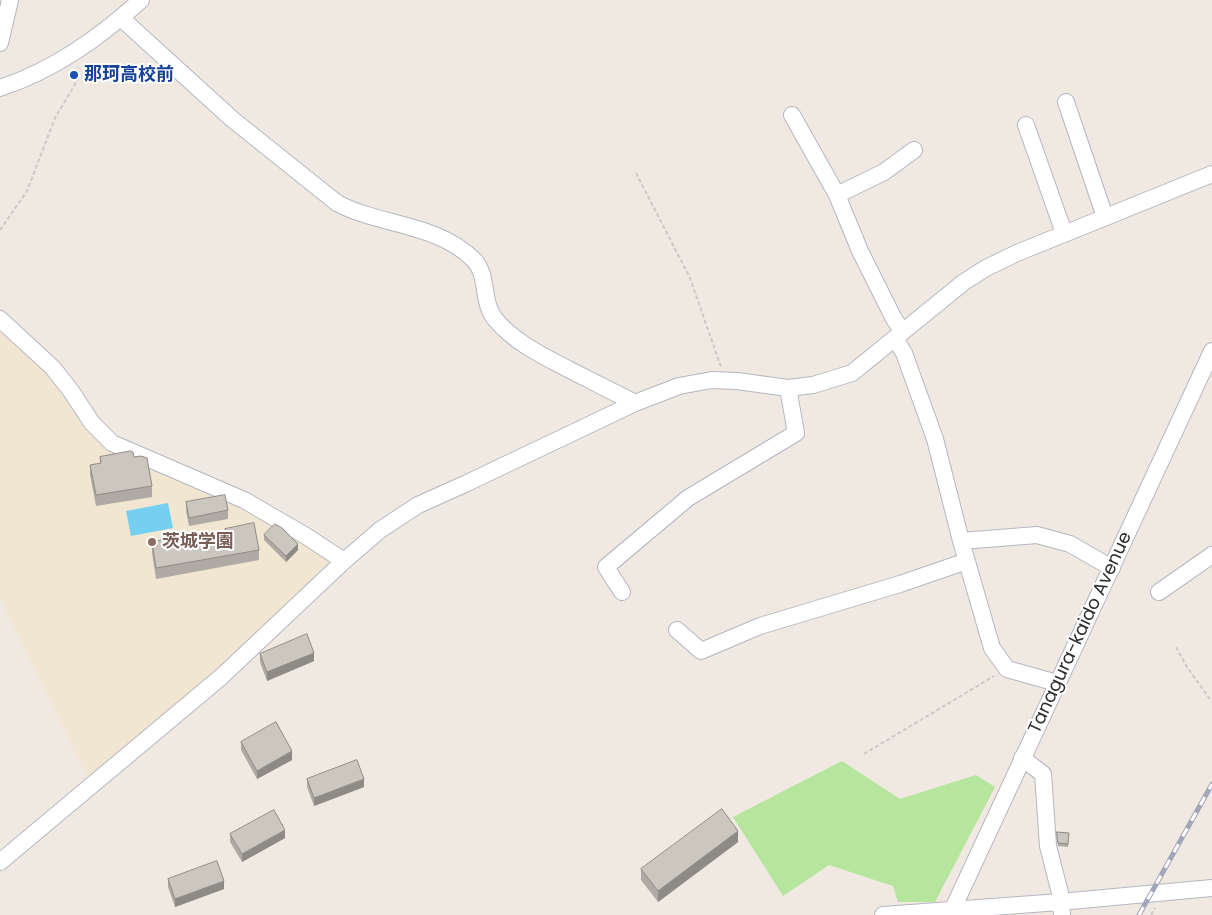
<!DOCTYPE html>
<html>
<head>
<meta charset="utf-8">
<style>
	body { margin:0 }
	canvas { display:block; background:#efe9e1 }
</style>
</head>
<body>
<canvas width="1212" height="915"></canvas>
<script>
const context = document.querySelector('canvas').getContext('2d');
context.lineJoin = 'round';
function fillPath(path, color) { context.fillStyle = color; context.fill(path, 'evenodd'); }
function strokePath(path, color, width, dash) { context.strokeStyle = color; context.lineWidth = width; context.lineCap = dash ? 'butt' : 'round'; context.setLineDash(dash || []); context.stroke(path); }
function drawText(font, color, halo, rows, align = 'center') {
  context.font = font + ' Poppins,"Noto Sans JP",sans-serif'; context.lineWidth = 4; context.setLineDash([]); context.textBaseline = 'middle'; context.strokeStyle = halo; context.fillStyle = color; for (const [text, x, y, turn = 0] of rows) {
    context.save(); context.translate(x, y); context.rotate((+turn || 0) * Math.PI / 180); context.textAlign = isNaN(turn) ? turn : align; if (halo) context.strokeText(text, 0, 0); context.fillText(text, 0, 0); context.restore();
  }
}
const education = new Path2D(`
	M0 324 40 362 89 429 165 470 272 523 335 561 232 657 89 780 0 598Z`);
const green = new Path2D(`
	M842 761 900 799 976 775 995 787 935 902H898L893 886 829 865 783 896 733 817Z`);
const water = new Path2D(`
	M168 503 173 528 131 536 126 511Z`);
const path = new Path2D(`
	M636 173 690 278 721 367
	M0 230 27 191 55 118 77 81 78 67
	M1176 647 1187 667 1212 702
	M864 754 994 676
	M1151 915 1155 908`);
const minor = new Path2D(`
	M121 18 232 119 337 203C380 226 436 223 473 259 489 274 481 302 495 319 515 343 543 356 570 370 592 381 613 392 635 403
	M0 43 10 0
	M0 88C54 70 99 38 141 0
	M1066 102 1105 217
	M792 115 837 195 860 251 894 319 903 332
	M1026 125 1064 233
	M837 195 884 172 914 150
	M0 319 53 368 71 391 92 423 112 443 244 500 306 536 344 561
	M895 339 904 353 935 439 961 541 992 648 1007 669 1057 683
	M961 541 1037 535 1070 544 1112 568
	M622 592 606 567 688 498 796 433 788 388
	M1159 592 1212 555
	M677 630 701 651 760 626 900 584 967 561
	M1022 758 1043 774 1048 846 1060 893 1062 915
	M0 862 221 677 344 561 380 530 418 505 465 484 635 403 679 386 712 380 737 381 788 388 813 385 852 373 964 282 986 268 1017 253 1212 174
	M883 915 1060 902 1212 888
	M950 915 1212 351`);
const rail = new Path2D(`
	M1139 915 1212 784`);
const wall = new Path2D(`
	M100 457H134L152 486V497L96 506 90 475V465L100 463Z
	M186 502 228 510V519L189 526 186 511Z
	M225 529 259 550V560L156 579 152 553V542L184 545 225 538Z
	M264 535 298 550 286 562 264 540Z
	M260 654 314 661 267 681 260 662Z
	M241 742 292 760 257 779 241 750Z
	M307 779 364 787 314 806 307 787Z
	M1057 832 1069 833 1068 847 1058 846Z
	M230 834 285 838 242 862 230 842Z
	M738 842 658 902 641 880V869Z
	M168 879 224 889 175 907 168 887Z`);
const shadedWall = new Path2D(`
	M298 544V550L286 562V556Z
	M314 653V661L267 681V672Z
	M292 751V760L257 779V771Z
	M364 779V787L314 806V798Z
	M285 830V838L242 862V854Z
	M738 831V842L658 902V891Z
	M224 881V889L175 907V899Z`);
const building = new Path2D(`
	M131 451 133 452 134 457 141 456 147 458 152 486 96 495 90 465 101 463 100 457Z
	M225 495 228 510 189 518 186 502Z
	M254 523 259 550 156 568 152 542 182 536 184 545 226 537 225 529Z
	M275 524 282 528 298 544 286 556 264 535Z
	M307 634 314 653 267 672 260 654Z
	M276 722 292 751 257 771 241 742Z
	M357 760 364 779 314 798 307 779Z
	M722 809 738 831 658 891 641 869Z
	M274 810 285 830 242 854 230 834Z
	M1057 832 1069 833 1068 844 1058 843Z
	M217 861 224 881 175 899 168 879Z`);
const markers = [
	[74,75,5,"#1a4fb4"],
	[152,542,5,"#8d6e63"]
];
const transitNames = [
	["那珂高校前",84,75]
];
const educationNames = [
	["茨城学園",162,542]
];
const streetNames = [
	["Tanagura-kaido Avenue",1081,633,-65]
];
fillPath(education, '#f0e6d1');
fillPath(green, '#b6e59e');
fillPath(water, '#75cff0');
strokePath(minor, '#b4b7c1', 18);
strokePath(path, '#c9c9c9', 2, [4, 2.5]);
strokePath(minor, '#fff', 16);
strokePath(rail, '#a3a6b8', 5);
strokePath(rail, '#fff', 3, [9]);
fillPath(wall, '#afaba4');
fillPath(shadedWall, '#8e8b86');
fillPath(building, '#cbc7bf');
strokePath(building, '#8e8b86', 1);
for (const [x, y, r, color] of markers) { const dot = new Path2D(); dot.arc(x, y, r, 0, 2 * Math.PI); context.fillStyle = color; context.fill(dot); strokePath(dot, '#fff', 2); }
drawText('bold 18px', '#164399', '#fff', transitNames, 'left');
drawText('bold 18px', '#785e54', '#fff', educationNames, 'left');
drawText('18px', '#2e2e2e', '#fff', streetNames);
</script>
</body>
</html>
